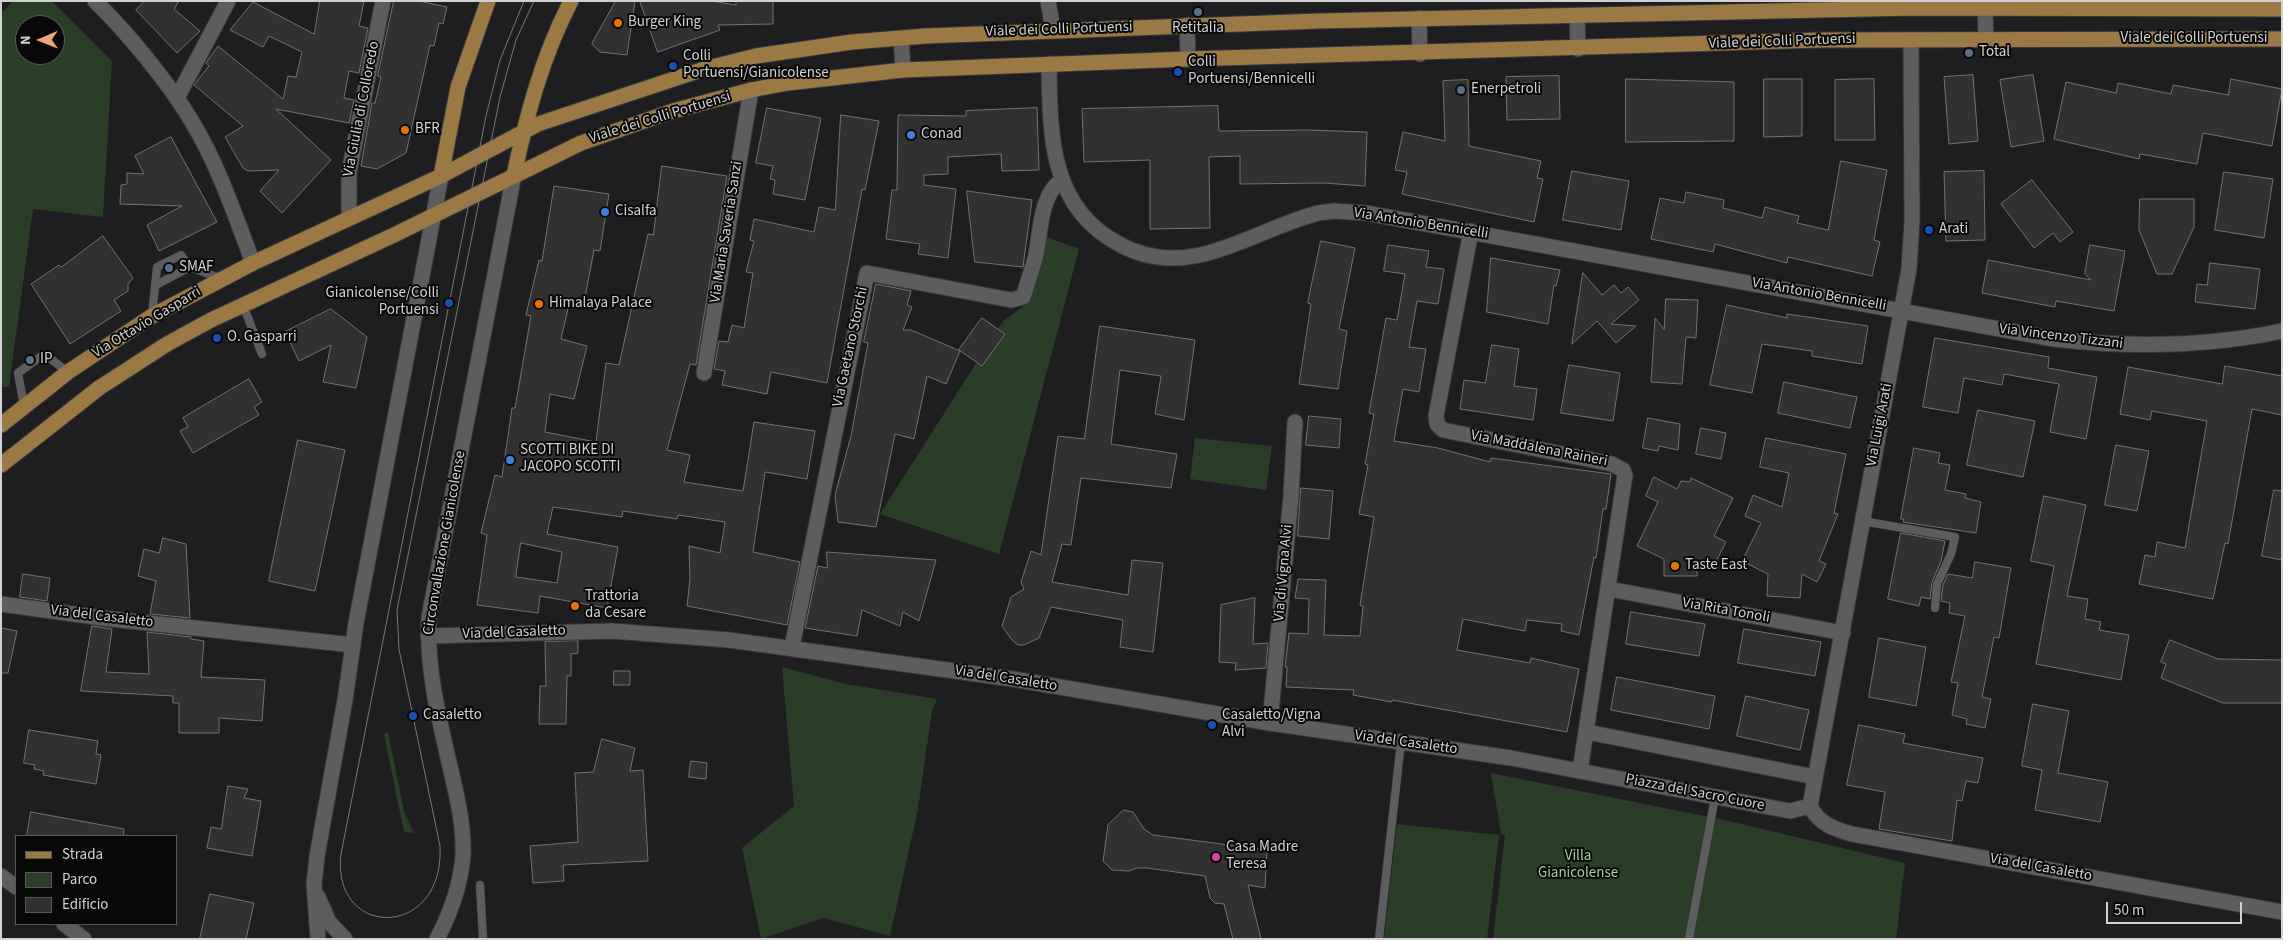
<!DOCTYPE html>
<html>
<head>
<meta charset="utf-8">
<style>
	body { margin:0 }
	#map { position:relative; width:2283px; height:940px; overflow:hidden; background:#1e1e20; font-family:"Source Sans 3",sans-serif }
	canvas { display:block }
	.frame { position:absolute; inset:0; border:2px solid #d1d1d2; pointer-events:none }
	.legend { position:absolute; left:15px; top:835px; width:162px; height:90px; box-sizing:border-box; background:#080809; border:1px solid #585859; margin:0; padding:6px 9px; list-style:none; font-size:15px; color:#d1d1d2 }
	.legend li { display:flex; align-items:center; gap:10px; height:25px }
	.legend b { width:25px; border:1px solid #585859 }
	.north { position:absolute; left:15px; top:15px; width:50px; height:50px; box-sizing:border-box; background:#080809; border:1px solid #585859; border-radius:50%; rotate:269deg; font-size:14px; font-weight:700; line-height:20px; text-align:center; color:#d1d1d2 }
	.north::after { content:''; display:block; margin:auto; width:18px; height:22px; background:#efa377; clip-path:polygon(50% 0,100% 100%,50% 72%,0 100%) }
	.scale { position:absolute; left:2106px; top:902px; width:136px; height:22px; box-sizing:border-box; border:2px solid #d1d1d2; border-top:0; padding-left:6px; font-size:15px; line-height:18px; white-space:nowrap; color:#d1d1d2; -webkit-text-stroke:4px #080809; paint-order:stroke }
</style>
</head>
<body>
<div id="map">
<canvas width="2283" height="940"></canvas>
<div class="frame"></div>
<ul class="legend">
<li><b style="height:6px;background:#9a7944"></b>Strada</li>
<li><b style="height:14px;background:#2a3d27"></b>Parco</li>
<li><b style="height:14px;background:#333032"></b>Edificio</li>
</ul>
<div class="north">N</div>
<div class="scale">50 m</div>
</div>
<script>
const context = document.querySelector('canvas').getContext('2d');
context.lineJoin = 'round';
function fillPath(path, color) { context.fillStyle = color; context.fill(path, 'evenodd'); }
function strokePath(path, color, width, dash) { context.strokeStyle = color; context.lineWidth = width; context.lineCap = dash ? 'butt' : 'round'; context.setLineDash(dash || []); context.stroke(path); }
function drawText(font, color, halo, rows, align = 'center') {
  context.font = font + ' "Source Sans 3",sans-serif'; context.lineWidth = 4; context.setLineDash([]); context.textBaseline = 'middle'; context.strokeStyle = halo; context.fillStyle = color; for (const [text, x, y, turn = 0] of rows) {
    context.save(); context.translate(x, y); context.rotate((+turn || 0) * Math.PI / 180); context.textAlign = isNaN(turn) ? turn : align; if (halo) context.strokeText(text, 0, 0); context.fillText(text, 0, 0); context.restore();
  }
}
const green = new Path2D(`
	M13 1H52L112 61 103 217 33 209 9 387H1V14ZM25 25H55V55H25Z
	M1047 237 1079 249 999 554 880 514 1003 321 1023 307Z
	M1195 438 1272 446 1266 490 1190 479Z
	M782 667 846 684 937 699 932 711 918 809 890 936 823 918 761 939 742 848 794 806Z
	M388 732 404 811 414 833 404 832 384 734Z
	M1491 773 1729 821 1905 863 1896 939H1493L1505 835 1501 834Z
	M1397 824 1499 835 1487 939H1384Z`);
const building = new Path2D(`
	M145 1H179L174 9 200 31 177 53 136 10Z
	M320 1H364L359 26 368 28 359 73 349 71 344 98 354 100 349 123 276 109 331 160 282 213 260 191 279 170 248 171 243 168 225 137 243 126 194 85 209 66 206 63 218 46 283 99 288 76 296 77 302 52 269 36 263 47 230 30 253 2 314 34Z
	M394 1H419L447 7 443 24 439 23 434 46 430 45 406 153 377 169 361 166 372 103H375L381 77 378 76Z
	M616 1H635L627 55 600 52 592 44Z
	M640 1H711L736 5V1H773V24L718 25 720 30 658 52Z
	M1973 75 1978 141 1949 144 1944 77Z
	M2033 75 2044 141 2011 147 2000 80Z
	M1559 76 1560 119 1507 120 1506 77Z
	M1626 79 1734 82V141L1626 142Z
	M1764 79H1802V136L1764 137Z
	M1874 79 1875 140H1835V80Z
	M2231 79 2282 89 2272 146 2203 133 2197 164 2140 154 2139 159 2054 139 2066 82 2116 93 2118 83 2171 94 2173 85 2228 95Z
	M1468 80 1469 146 1541 161 1537 178 1543 179 1534 222 1402 194 1407 172 1395 170 1403 132 1445 141 1443 81Z
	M1218 106 1219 131 1307 130 1367 132 1365 186 1324 183 1240 184V156L1209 157 1210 228 1150 229V160L1084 162 1082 109Z
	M767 108 821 118 805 200 773 194 775 180 770 179 773 166 756 163Z
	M1037 108 1039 170 1002 171 1001 154 948 157V174L924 175V185L956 189 948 258 918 254 920 244 886 239 892 190H897L898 115 966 116V111Z
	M841 115 879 121 865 190 862 189 827 383 771 372 767 394 722 385 725 371 714 369 719 341 728 342 732 325 744 328 753 273 746 272 754 241 750 240 754 219 814 232 819 207 835 210Z
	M171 137 217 222 159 251 147 225 182 206 120 204 121 185 127 184V173L144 174 135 156Z
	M1841 161 1887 170 1874 240 1880 242 1872 276 1788 257 1787 263 1715 244 1713 252 1651 239 1660 198 1684 203 1686 192 1724 200 1723 208 1762 218 1765 207 1799 216 1797 223 1828 230Z
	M662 166 727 176 696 365 690 364 667 450 690 455 684 482 743 491 754 422 815 431 807 479 765 472 753 552 800 562 787 625 687 606 690 579 689 546 720 553 725 522 678 515 677 519 623 511 622 517 553 507 547 534 618 547 607 608 540 596 538 613 477 605 487 535 481 533 495 475 502 477 512 408H515L531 316 526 315 539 260 542 261 554 186 609 194 600 251 594 250 584 303 570 300 561 339 587 346 574 399 550 394 545 432 596 442 606 363 619 365 648 234 653 235ZM521 543 562 552 557 583 516 577Z
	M1572 171 1629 181 1621 230 1563 220Z
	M1984 171 1985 240 1946 241 1944 172Z
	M2224 172 2273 179 2264 238 2215 230Z
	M2032 180 2073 232 2060 242 2053 233 2034 248 2001 204Z
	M967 191 1032 200 1023 267 975 262Z
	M2140 199H2194V227L2172 274H2157L2139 230Z
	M103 236 133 278 128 284V291L114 300 121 311 70 344 31 284 59 265 61 267Z
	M1321 241 1355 248 1339 329 1347 331 1338 389 1299 384 1311 304 1308 303Z
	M1388 245 1429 251 1426 267 1444 269 1438 304 1417 301 1409 347 1426 349 1419 392 1403 389 1394 441 1438 448 1490 462 1491 458 1611 474 1606 509H1603L1596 558 1594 557 1579 635 1561 631 1562 624 1527 620 1525 631 1463 619 1457 650 1530 663 1531 658 1579 669 1567 732 1392 700V702L1353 695 1354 690 1286 687 1287 667H1285L1289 633 1308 634 1309 599 1295 598 1298 579 1326 580 1324 635 1360 636 1363 606 1360 605 1374 517 1359 514 1368 465 1365 464 1374 414 1369 413 1386 318 1397 320 1405 274 1384 271Z
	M2090 245 2125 251 2114 311 2056 301 2055 307 1982 293 1988 260 2091 280 2085 274Z
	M1491 258 1560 270 1556 286 1554 285 1548 324 1487 312Z
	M2210 263 2260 269 2255 309 2195 302 2197 284 2207 285Z
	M1583 273 1602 295 1614 285 1621 293 1628 287 1639 300 1611 324 1636 326 1616 343 1597 321 1572 344Z
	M876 284 911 291 907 305 912 307 903 330H911L960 351 946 384 927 376 914 439 895 434 876 527 838 522 835 495 851 436 868 343 864 342Z
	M1666 299 1698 300 1696 338 1686 337 1682 384 1651 382 1655 318 1664 329Z
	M1727 305 1787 318V314L1868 326 1862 364 1812 356V351L1762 344 1752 393 1710 385Z
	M331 309 367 337 356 388 323 382 331 345 299 361 285 332Z
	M982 318 1005 334 982 366 959 350Z
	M1100 326 1195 340 1184 420 1155 414 1161 376 1120 370 1111 444 1177 454 1171 488 1081 478 1071 545 1062 544 1052 582 1128 595 1132 560 1163 563 1153 652 1120 647 1123 620 1051 607 1039 638 1024 645H1018L1012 640 1002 626 1011 597 1024 589 1021 582 1031 551 1041 555 1058 436 1084 439Z
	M1935 338 2049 357 2048 368 2097 377 2086 439 2050 432 2059 384 2004 374 2002 385 1964 378 1958 413 1923 407Z
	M1492 345 1519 349 1514 386 1537 389 1533 420 1460 409 1464 380 1485 383Z
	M1569 365 1620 373 1613 421 1561 413Z
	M2225 366 2282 376V415L2252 409 2228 544 2225 543 2213 599 2139 584 2145 555 2155 557 2157 542 2185 548 2207 421 2152 411 2150 420 2120 414 2128 367 2222 384Z
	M249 379 262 402 254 407 259 415 193 453 180 431 188 427 183 418Z
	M1784 382 1857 397 1850 428 1778 413Z
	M1978 410 2035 421 2023 477 1967 465Z
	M1309 416 1341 419 1339 448 1306 445Z
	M1648 418 1680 424 1678 450 1659 446 1658 451 1643 448Z
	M1701 428 1726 433 1721 459 1696 454Z
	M1766 438 1846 454 1834 513 1838 514 1819 561 1826 564 1817 582 1802 574 1800 598 1767 596 1768 574 1742 561 1761 523 1745 516 1753 495 1782 507 1789 473 1760 467Z
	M298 440 345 450 315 591 269 581Z
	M2116 445 2149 451 2137 511 2105 505Z
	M1914 448 1940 453 1938 463 1950 465 1945 490 1966 494 1965 498 1981 502 1976 533 1903 522 1904 519H1901Z
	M1654 477 1677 489 1681 481 1690 482 1691 478 1733 498 1714 536 1726 542 1713 567 1697 560V576H1664V559L1637 546 1658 502 1646 496Z
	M1301 488 1333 491 1329 539 1298 536Z
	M2274 490 2282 491V560L2262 556Z
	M2044 496 2086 505 2067 596 2088 599 2085 619 2101 622 2099 630 2129 635 2121 680 2036 664 2054 566 2031 561Z
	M1901 533 1945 541 1941 561 1932 582 1930 599 1921 597 1919 606 1888 599Z
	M163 538 186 544 190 618 150 614 156 581 138 576 144 549 159 553Z
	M827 552 936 560 919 621 903 612 900 626 862 610 857 636 805 628 818 566 827 568Z
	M1975 562 2011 568 1999 638 1994 637 1982 697 1991 699 1985 728 1966 724 1967 719 1952 715 1958 683 1951 682 1965 616 1949 613 1950 603 1941 601 1943 585 1948 574 1972 578Z
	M23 574 50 578 47 601 20 597Z
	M1255 598 1253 644 1268 643 1266 668 1235 670 1236 663 1219 662 1221 605Z
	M1631 612 1705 624 1699 656 1626 644Z
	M92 626 112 629 106 672 149 674 147 632 191 637V639L204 641 201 677 265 680 262 721 219 718V733H179V703H173V696L81 691Z
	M1 628 17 631 8 673H1Z
	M1744 629 1821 642 1815 676 1738 663Z
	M1879 638 1926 647 1916 706 1869 697Z
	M2170 640 2218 659 2282 660V703H2223L2161 678 2166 664 2161 662Z
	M578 641V653L571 654V676H567L566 724H539L540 686H546L545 642Z
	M614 671H630V685H614Z
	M1617 677 1715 696 1709 729 1611 710Z
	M1746 696 1809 710 1800 750 1737 736Z
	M2033 704 2069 711 2058 773 2108 782 2100 822 2035 810 2042 770 2022 766Z
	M1859 725 1905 734 1903 743 1983 758 1978 783 1966 781 1962 801 1957 800 1952 841 1879 829 1885 792 1847 785Z
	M29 730 98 741 96 754 101 755 96 784 43 775 44 771 34 769 35 765 24 763Z
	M602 739 635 748 630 771 643 770 648 861 563 865 564 881 533 883 530 846 578 842 575 773 593 772Z
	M691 761 707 763 706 779 689 777Z
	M228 786 248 789 244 798 261 801 252 856 207 848 211 827 221 829Z
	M1124 810 1133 812 1144 829 1153 835 1267 850 1265 888 1248 885 1261 939H1233L1224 904 1215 903 1210 898 1205 876 1147 868H1137L1129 871 1112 870 1103 861 1108 825Z
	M31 812 124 829 123 836H27Z
	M210 894 254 903 246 939H200Z`);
const lane = new Path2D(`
	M156 285 190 267
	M243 305 262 354
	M152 316 157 267 181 255 190 267 222 279
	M24 406 18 373 44 354 68 372
	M1862 521 1955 537 1951 554 1937 584 1935 608
	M480 885 483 939
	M1379 939 1401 742
	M1689 939 1715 797`);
const street = new Path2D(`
	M95 1C127 32 168 82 191 120 218 164 235 215 253 263
	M1048 1 1053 30
	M1985 8 1986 39
	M1577 16 1578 49
	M1419 18 1420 54
	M1187 25 1188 59
	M901 38 903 70
	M1049 64C1050 134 1049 207 1119 244 1144 258 1172 261 1200 255 1240 246 1277 224 1318 213L1334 211 1366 213 2054 339C2132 348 2205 347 2282 331
	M177 98 228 1
	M349 218V172L383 1
	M1471 231 1436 416 1437 424 1443 430 1612 464 1623 470 1625 475 1580 771
	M704 373 751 90
	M1609 589 1843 633
	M1 604 102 618 353 645
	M793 642 867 273 1011 300 1023 297C1027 285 1031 272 1035 259 1041 235 1039 195 1062 180
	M1270 723 1291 496 1295 422
	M1587 732 1815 777
	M1810 806 1909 269 1912 221 1911 40`);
const secondary = new Path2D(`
	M428 636 612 631 729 640 1013 679 1270 723 1511 758 1790 811 1810 806C1819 824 1834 829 1852 834L2282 912
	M1 876 16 887
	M318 897 329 922 345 939
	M64 924 84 939
	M318 939 314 884 317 856 345 700 356 623 441 176
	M437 939C450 914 461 883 463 855 464 828 458 801 452 775 440 723 426 670 429 617L514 175`);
const primary = new Path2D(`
	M514 175C527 114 542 57 571 1
	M441 176 458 87 488 1
	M1 425 68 372 152 316 253 263 441 176 538 124 704 69 756 56 852 42 925 36 1319 21 1912 8 2282 9
	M1 465 99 388 167 344 211 320 396 234 581 143 673 111 751 90 788 83 903 70 1188 59 1820 40 2282 39`);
const tram = new Path2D(`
	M524 1 500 60 486 116 341 854C331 940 445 940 440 846L399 649 397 610 500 97 516 40 534 1`);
const markers = [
	[1198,12,5,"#5c6f8a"],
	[618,23,5,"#e8710a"],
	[1969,53,5,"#5c6f8a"],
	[673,66,5,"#1a4fb4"],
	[1178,72,5,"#1a4fb4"],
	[1461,90,5,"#5c6f8a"],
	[405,130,5,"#e8710a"],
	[911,135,5,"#3f7fe0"],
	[605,212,5,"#3f7fe0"],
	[1929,230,5,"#1a4fb4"],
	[169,268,5,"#5c6f8a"],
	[449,303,5,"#1a4fb4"],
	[539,304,5,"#e8710a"],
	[217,338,5,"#1a4fb4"],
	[30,360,5,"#5c6f8a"],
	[510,460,5,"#3f7fe0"],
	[1675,566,5,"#e8710a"],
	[575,606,5,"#e8710a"],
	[413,716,5,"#1a4fb4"],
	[1212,725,5,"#1a4fb4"],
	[1216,857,5,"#d1479c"]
];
const poiNames = [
	["Burger King",628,23],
	["Retitalia",1198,29,"center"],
	["Total",1979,53],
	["Colli",683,57],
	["Portuensi/Gianicolense",683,74],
	["Colli",1188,63],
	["Portuensi/Bennicelli",1188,80],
	["Enerpetroli",1471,90],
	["BFR",415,130],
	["Conad",921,135],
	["Cisalfa",615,212],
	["Arati",1939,230],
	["SMAF",179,268],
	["Gianicolense/Colli",439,294,"right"],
	["Portuensi",439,311,"right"],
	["Himalaya Palace",549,304],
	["O. Gasparri",227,338],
	["IP",40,360],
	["SCOTTI BIKE DI",520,451],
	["JACOPO SCOTTI",520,468],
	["Taste East",1685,566],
	["Trattoria",585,597],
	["da Cesare",585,614],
	["Casaletto",423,716],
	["Casaletto/Vigna",1222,716],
	["Alvi",1222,733],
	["Casa Madre",1226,848],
	["Teresa",1226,865]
];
const streetNames = [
	["Viale dei Colli Portuensi",1059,30,-2],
	["Viale dei Colli Portuensi",2194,39],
	["Viale dei Colli Portuensi",1782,42,-2],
	["Via Giulia di Colloredo",362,109,-79],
	["Viale dei Colli Portuensi",660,118,-17],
	["Via Antonio Bennicelli",1421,224,9],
	["Via Maria Saveria Sanzi",727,232,-81],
	["Via Antonio Bennicelli",1819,295,10],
	["Via Ottavio Gasparri",147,323,-31],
	["Via Vincenzo Tizzani",2061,337,7],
	["Via Gaetano Storchi",851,347,-78],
	["Via Luigi Arati",1880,425,-79],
	["Via Maddalena Raineri",1539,449,11],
	["Circonvallazione Gianicolense",445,543,-80],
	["Via di Vigna Alvi",1284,573,-85],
	["Via Rita Tonoli",1726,611,10],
	["Via del Casaletto",102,617,7],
	["Via del Casaletto",514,633,-2],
	["Via del Casaletto",1006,679,9],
	["Via del Casaletto",1406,743,8],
	["Piazza del Sacro Cuore",1695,793,11],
	["Via del Casaletto",2041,868,10]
];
const parkNames = [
	["Villa",1578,857],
	["Gianicolense",1578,874]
];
fillPath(green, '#2a3d27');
fillPath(building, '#333032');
strokePath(building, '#747172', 1);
strokePath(lane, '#38383a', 9);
strokePath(street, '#38383a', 17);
strokePath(secondary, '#38383a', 17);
strokePath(primary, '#38383a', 17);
strokePath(lane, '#5d5d60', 8);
strokePath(street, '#5d5d60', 15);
strokePath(secondary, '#5d5d60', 15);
strokePath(primary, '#9a7944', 15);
strokePath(tram, '#79797b', 1);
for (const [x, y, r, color] of markers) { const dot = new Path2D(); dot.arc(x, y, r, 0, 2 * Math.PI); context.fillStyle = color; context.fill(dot); strokePath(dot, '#080809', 2); }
drawText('15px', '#d1d1d2', '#080809', poiNames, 'left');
drawText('15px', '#d1d1d2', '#080809', streetNames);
drawText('15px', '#a3d39c', '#080809', parkNames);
</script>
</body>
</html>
